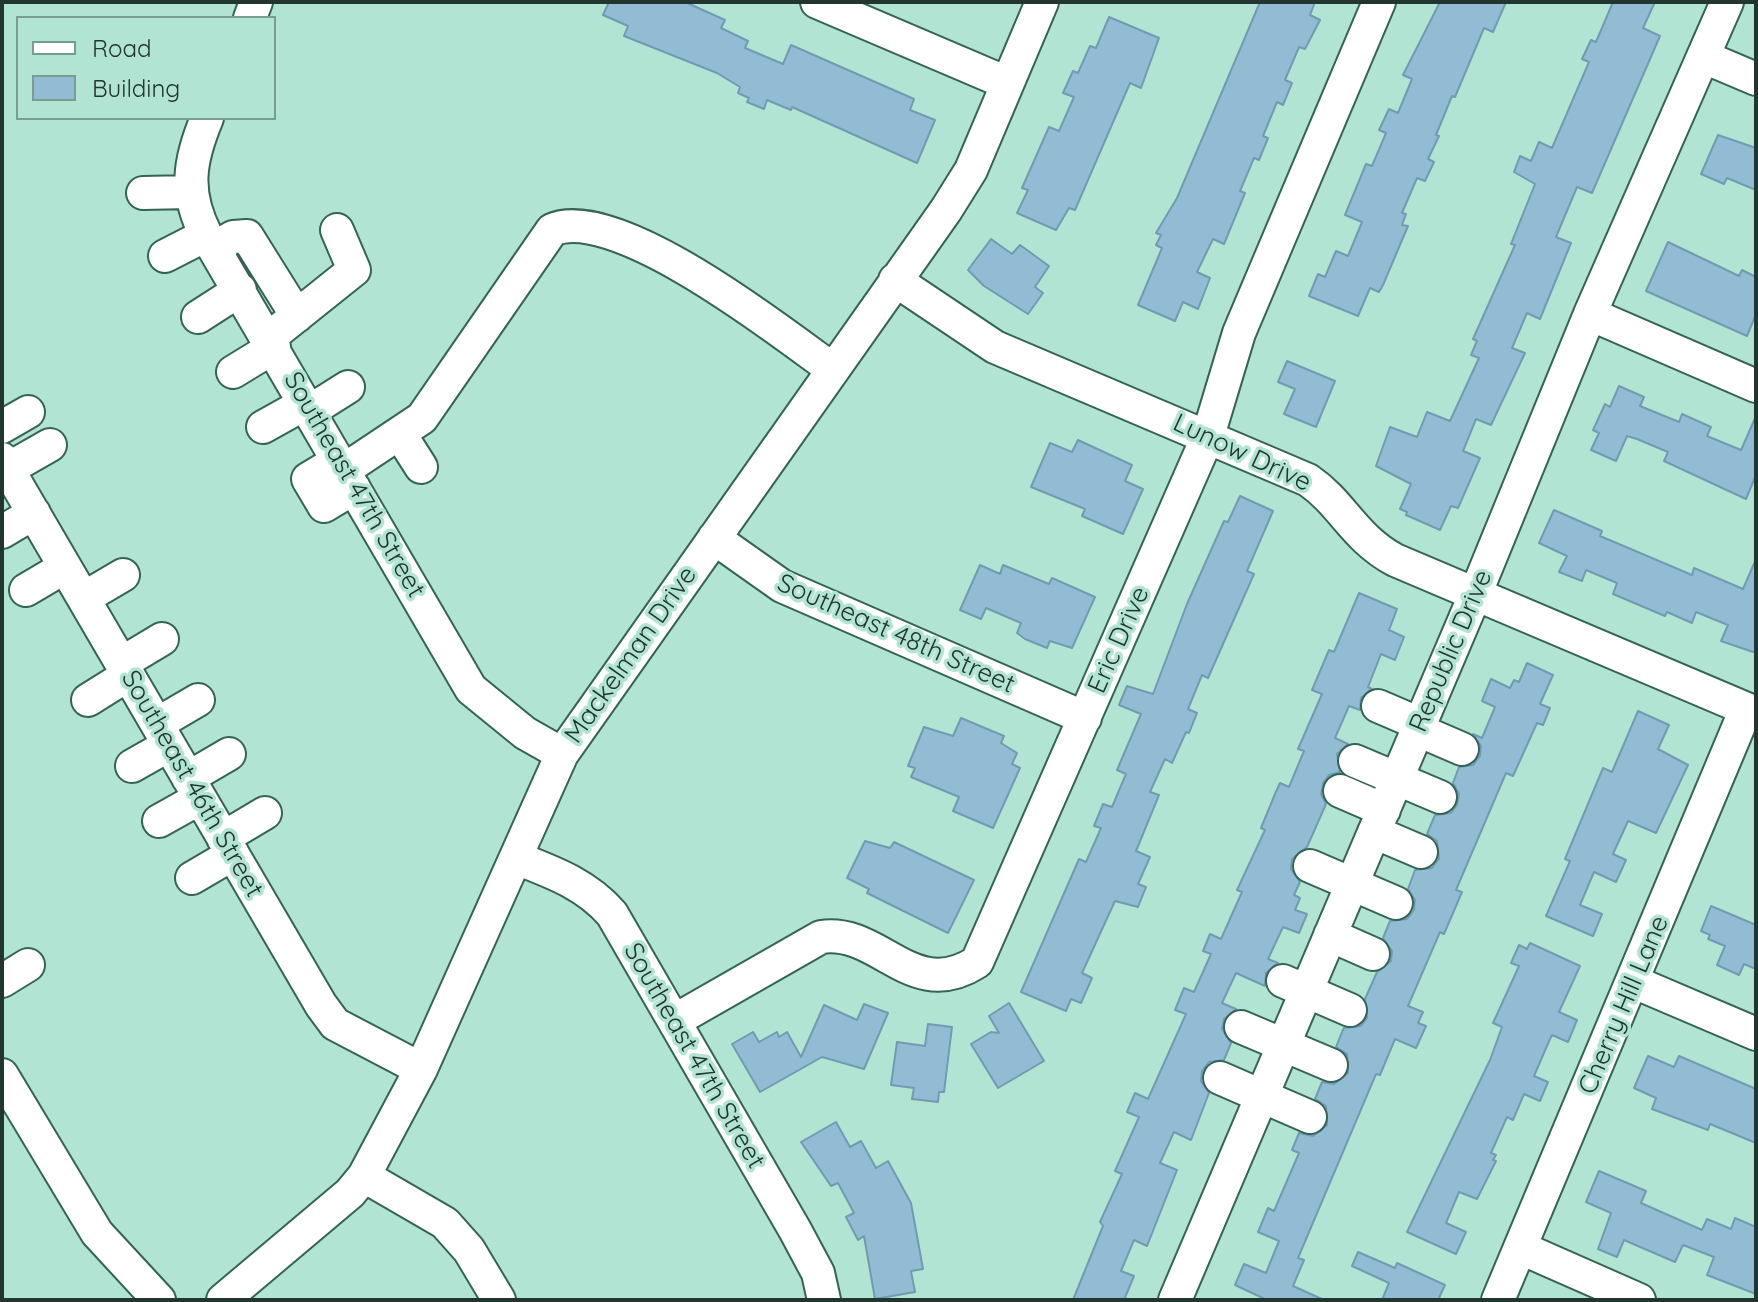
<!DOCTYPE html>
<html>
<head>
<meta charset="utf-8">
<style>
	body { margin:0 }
	#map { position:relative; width:1758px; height:1302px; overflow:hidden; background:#b2e4d3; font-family:Quicksand,sans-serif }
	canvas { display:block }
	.frame { position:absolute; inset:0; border:4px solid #22362f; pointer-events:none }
	.legend { position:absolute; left:16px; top:16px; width:260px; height:104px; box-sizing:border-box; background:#b2e4d3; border:2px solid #789e91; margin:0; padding:10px 14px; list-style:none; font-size:24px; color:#22362f }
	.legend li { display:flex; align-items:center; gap:16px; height:40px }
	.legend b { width:40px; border:2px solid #789e91 }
</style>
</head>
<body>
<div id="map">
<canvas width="1758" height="1302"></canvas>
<div class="frame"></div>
<ul class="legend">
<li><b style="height:10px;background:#fff"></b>Road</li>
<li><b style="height:22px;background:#91bcd3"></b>Building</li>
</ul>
</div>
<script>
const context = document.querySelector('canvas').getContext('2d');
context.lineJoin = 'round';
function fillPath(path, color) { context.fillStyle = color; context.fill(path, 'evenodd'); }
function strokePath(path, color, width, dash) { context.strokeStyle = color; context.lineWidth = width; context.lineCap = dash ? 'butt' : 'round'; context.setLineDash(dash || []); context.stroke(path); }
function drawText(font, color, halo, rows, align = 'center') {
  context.font = font + ' Quicksand,sans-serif'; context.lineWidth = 7; context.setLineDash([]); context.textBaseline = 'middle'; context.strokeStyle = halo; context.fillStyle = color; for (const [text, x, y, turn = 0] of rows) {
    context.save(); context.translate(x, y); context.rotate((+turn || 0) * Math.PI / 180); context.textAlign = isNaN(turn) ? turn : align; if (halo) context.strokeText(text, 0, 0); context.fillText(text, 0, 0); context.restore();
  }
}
const building = new Path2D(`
	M609 2H685L725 20 721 28 748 41 745 48 783 64 791 45 914 99 910 110 935 120 917 163 792 107 791 110 767 100 764 109 747 102 749 98 738 93 740 87 717 73 624 36 628 26 603 15Z
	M1260 2H1315L1310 15 1320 20 1305 49 1299 47 1285 80 1292 83 1283 105 1277 102 1263 136 1268 138 1259 160 1254 158 1240 191 1245 193 1224 244 1213 239 1197 272 1210 278 1198 309 1183 302 1175 321 1138 305 1162 248 1156 245 1161 235 1156 233 1177 198Z
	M1440 2H1506L1493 32 1484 28 1455 97 1452 96 1436 135 1439 136 1428 159 1434 162 1425 181 1417 178 1402 213 1406 214 1402 225 1408 226 1383 285 1379 292 1370 288 1358 316 1309 296 1318 274 1325 277 1336 251 1348 256 1362 222 1345 215 1366 164 1372 166 1386 133 1379 130 1389 109 1398 113 1412 79 1403 75Z
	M1613 2H1655L1643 28 1660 36 1592 193 1577 187 1556 237 1571 243 1540 319 1527 313 1512 348 1525 353 1491 425 1476 419 1463 451 1480 458 1458 508 1451 506 1440 530 1406 515 1407 512 1400 509 1411 484 1376 466 1390 427 1417 437 1427 412 1450 421 1479 358 1471 355 1477 341 1473 339 1515 245 1511 244 1535 184 1514 172 1520 156 1531 161 1539 142 1552 148 1589 62 1582 59 1591 40 1596 42Z
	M1109 17 1159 38 1141 88 1130 83 1075 210 1069 208 1056 230 1017 213 1028 190 1022 188 1049 127 1059 131 1074 97 1063 93 1073 71 1078 73 1090 46 1096 48Z
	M1718 135 1756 148V190L1727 178 1724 184 1701 174Z
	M991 239 1012 254 1020 245 1049 266 1035 287 1043 293 1028 314 984 286 968 270Z
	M1668 242 1739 276 1742 270 1756 277V314L1747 336 1646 291Z
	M1287 361 1335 381 1316 427 1284 414 1295 389 1278 382Z
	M1619 386 1644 397 1640 406 1679 422 1682 414 1711 427 1707 436 1741 450 1756 416V475L1746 499 1664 461 1668 452 1637 439 1627 436 1616 461 1591 450 1599 433 1593 430 1605 404 1610 407Z
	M1078 440 1132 465 1125 481 1143 489 1123 534 1082 516 1085 509 1031 487 1050 443 1072 452Z
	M1240 496 1273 511 1247 571 1254 574 1208 678 1202 675 1188 709 1197 713 1189 733 1186 732 1172 763 1165 759 1150 792 1159 795 1136 851 1150 857 1138 884 1146 887 1138 907 1115 901 1082 973 1092 978 1081 1003 1071 999 1066 1011 1021 992 1079 859 1086 862 1101 828 1094 826 1103 804 1112 807 1126 774 1117 770 1141 714 1119 705 1127 686 1153 694 1187 604 1224 521 1228 522Z
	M1554 510 1602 531 1600 536 1692 575 1694 568 1743 589 1756 559V653L1721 641 1728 625 1696 612 1692 623 1667 612 1665 616 1613 594 1617 583 1586 570 1582 581 1559 572 1567 556 1539 543Z
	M980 565 1000 574 1003 565 1049 584 1052 578 1095 597 1072 648 1050 641 1047 648 1025 639 1017 633 1021 623 986 608 981 619 960 610Z
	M1359 593 1397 609 1389 630 1404 637 1395 660 1381 654 1368 687 1372 689 1361 698 1360 710 1349 706 1335 738 1348 744 1337 754 1340 772 1329 775 1323 783 1321 794 1326 804 1307 847 1292 859 1291 869 1300 882 1294 895 1300 898 1295 910 1307 914 1299 933 1283 927 1268 959 1278 963 1266 973 1265 986 1236 973 1222 1003 1236 1009 1224 1019 1222 1029 1231 1043 1224 1060 1209 1062 1202 1071 1201 1081 1209 1093 1191 1140 1174 1132 1160 1163 1177 1170 1147 1246 1134 1240 1121 1271 1134 1276 1124 1300H1073L1103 1226 1100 1222 1122 1174 1115 1171 1139 1117 1127 1112 1135 1093 1148 1099 1186 1014 1175 1010 1184 988 1194 992 1211 954 1203 951 1210 934 1221 939 1242 892 1237 890 1265 830 1261 828 1275 794 1280 783 1289 787 1304 751 1298 749 1322 694 1312 690 1329 650 1334 652Z
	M1527 663 1553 675 1540 704 1550 708 1543 725 1537 723 1513 776 1506 773 1456 890 1462 892 1444 934 1440 932 1408 1006 1423 1012 1418 1023 1426 1026 1416 1048 1395 1039 1380 1075 1376 1074 1298 1258 1304 1260 1293 1286 1324 1300H1267L1235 1285 1244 1264 1266 1273 1279 1241 1258 1232 1268 1208 1274 1211 1299 1153 1292 1150 1299 1133 1313 1136 1327 1125 1326 1106 1315 1099 1322 1082 1334 1084 1348 1073 1347 1054 1336 1047 1342 1032 1344 1028 1361 1026 1367 1018 1365 999 1377 972 1391 961 1392 951 1383 938 1390 921 1407 919 1414 910 1415 900 1408 889 1415 870 1432 868 1439 859 1437 841 1427 834 1435 815 1451 813 1457 805 1459 794 1453 783 1459 767 1473 765 1480 756 1481 746 1473 734 1482 738 1495 707 1482 701 1491 679 1510 688 1514 680 1519 682Z
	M1638 711 1669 725 1658 749 1688 765 1656 833 1628 821 1613 854 1626 860 1616 882 1594 872 1580 905 1602 914 1593 936 1546 916 1570 861 1565 859 1603 768 1612 772Z
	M961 718 1004 736 1001 743 1017 753 1012 764 1020 768 993 828 953 811 959 797 911 777 915 768 908 766 924 727 953 736Z
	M865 841 890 848 894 842 974 880 948 933 867 893 869 889 847 878Z
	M1711 906 1756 925V969L1744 964 1739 975 1717 965 1725 946 1708 939 1710 935 1701 931Z
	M1530 943 1580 966 1559 1012 1577 1020 1568 1042 1552 1035 1550 1039 1534 1076 1548 1082 1540 1101 1524 1094 1513 1120 1507 1117 1491 1153 1496 1155 1493 1160 1496 1161 1477 1199 1459 1192 1446 1223 1466 1232 1456 1254 1407 1232 1490 1060 1502 1027 1493 1023 1519 966 1511 963 1519 945 1527 949Z
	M1009 1003 1044 1061 998 1088 971 1044 991 1032 999 1033 989 1016Z
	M864 1004 888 1013 864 1069 822 1057 760 1092 732 1044 753 1032 759 1042 777 1032 779 1037 787 1032 801 1057 824 1005 857 1020Z
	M928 1024 952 1027 944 1092H939L938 1102 912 1099 914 1088 891 1085 897 1042 925 1046Z
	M1648 1056 1674 1067 1679 1056 1756 1089V1143L1710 1124 1708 1130 1652 1109 1656 1098 1634 1088Z
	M836 1122 850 1147 861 1141 876 1168 888 1161 911 1203 923 1269 911 1271 915 1292 875 1299 864 1236 858 1240 846 1217 854 1213 838 1183 831 1186 801 1142Z
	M1599 1171 1646 1191 1641 1203 1702 1230 1707 1219 1731 1229 1735 1218 1756 1227V1294L1707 1275 1714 1257 1683 1245 1675 1262 1624 1240 1617 1257 1598 1249 1611 1213 1586 1202Z
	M1358 1252 1395 1268 1397 1263 1445 1285 1438 1300H1382L1389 1283 1352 1266Z`);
const minor = new Path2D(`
	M817 2 1007 83
	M250 18 256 2
	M1704 57 1756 79
	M207 118C189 161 184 192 206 235L471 689 525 733 562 754
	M143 193 190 192
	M214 248 233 237 247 236 297 316
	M165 256 206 235
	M895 280 995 347 1308 480C1343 504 1353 537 1395 560L1756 713
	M1590 314 1756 386
	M198 317 240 290
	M269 338 354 270 337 230
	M233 372 274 347
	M310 411 348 387
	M2 427 28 412
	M263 427 306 403
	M400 434 421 467
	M2 459 321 1005 335 1024 421 1069
	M338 461 308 479 324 506 354 488
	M8 469 50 445
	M344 470 422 418 552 230C615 202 780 331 832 369
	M2 532 34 513
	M714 538 782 586 1085 718
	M26 590 65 567
	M84 598 123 575
	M122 663 162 639
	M88 700 128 675
	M1378 706 1420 724
	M157 724 198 700
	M1418 730 1462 749
	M1355 761 1440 797
	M132 766 169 745
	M188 778 229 754
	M1340 791 1384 810
	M159 821 200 798
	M1374 832 1421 852
	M223 838 265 813
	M516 858C552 872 586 884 612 914L795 1230 818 1273 824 1300
	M1310 866 1396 903
	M192 878 233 854
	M1330 935 1373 954
	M2 981 28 965
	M1283 981 1350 1010
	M1634 982 1756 1034
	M674 1021 821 937C880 928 912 1004 977 962L1208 436 1239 333 1379 2
	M1241 1027 1331 1065
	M2 1075 97 1233 159 1300
	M1220 1078 1310 1117
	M364 1176 445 1223 469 1250 499 1300
	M1521 1248 1639 1300
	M223 1300 350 1193 364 1176 421 1069 562 754 946 210 971 170 1042 2
	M1175 1300 1475 595 1590 314 1727 2
	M1498 1300 1746 709`);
const streetNames = [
	["Lunow Drive",1242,453,25],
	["Southeast 47th Street",354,485,60],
	["Southeast 48th Street",896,634,24],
	["Eric Drive",1119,640,-66],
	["Republic Drive",1451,651,-67],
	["Mackelman Drive",631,655,-55],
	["Southeast 46th Street",192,784,60],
	["Cherry Hill Lane",1624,1005,-67],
	["Southeast 47th Street",694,1056,60]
];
fillPath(building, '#91bcd3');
strokePath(building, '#719bb1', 2);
strokePath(minor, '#356355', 36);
strokePath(minor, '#fff', 32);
drawText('26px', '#22362f', '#b2e4d3', streetNames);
</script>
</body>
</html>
